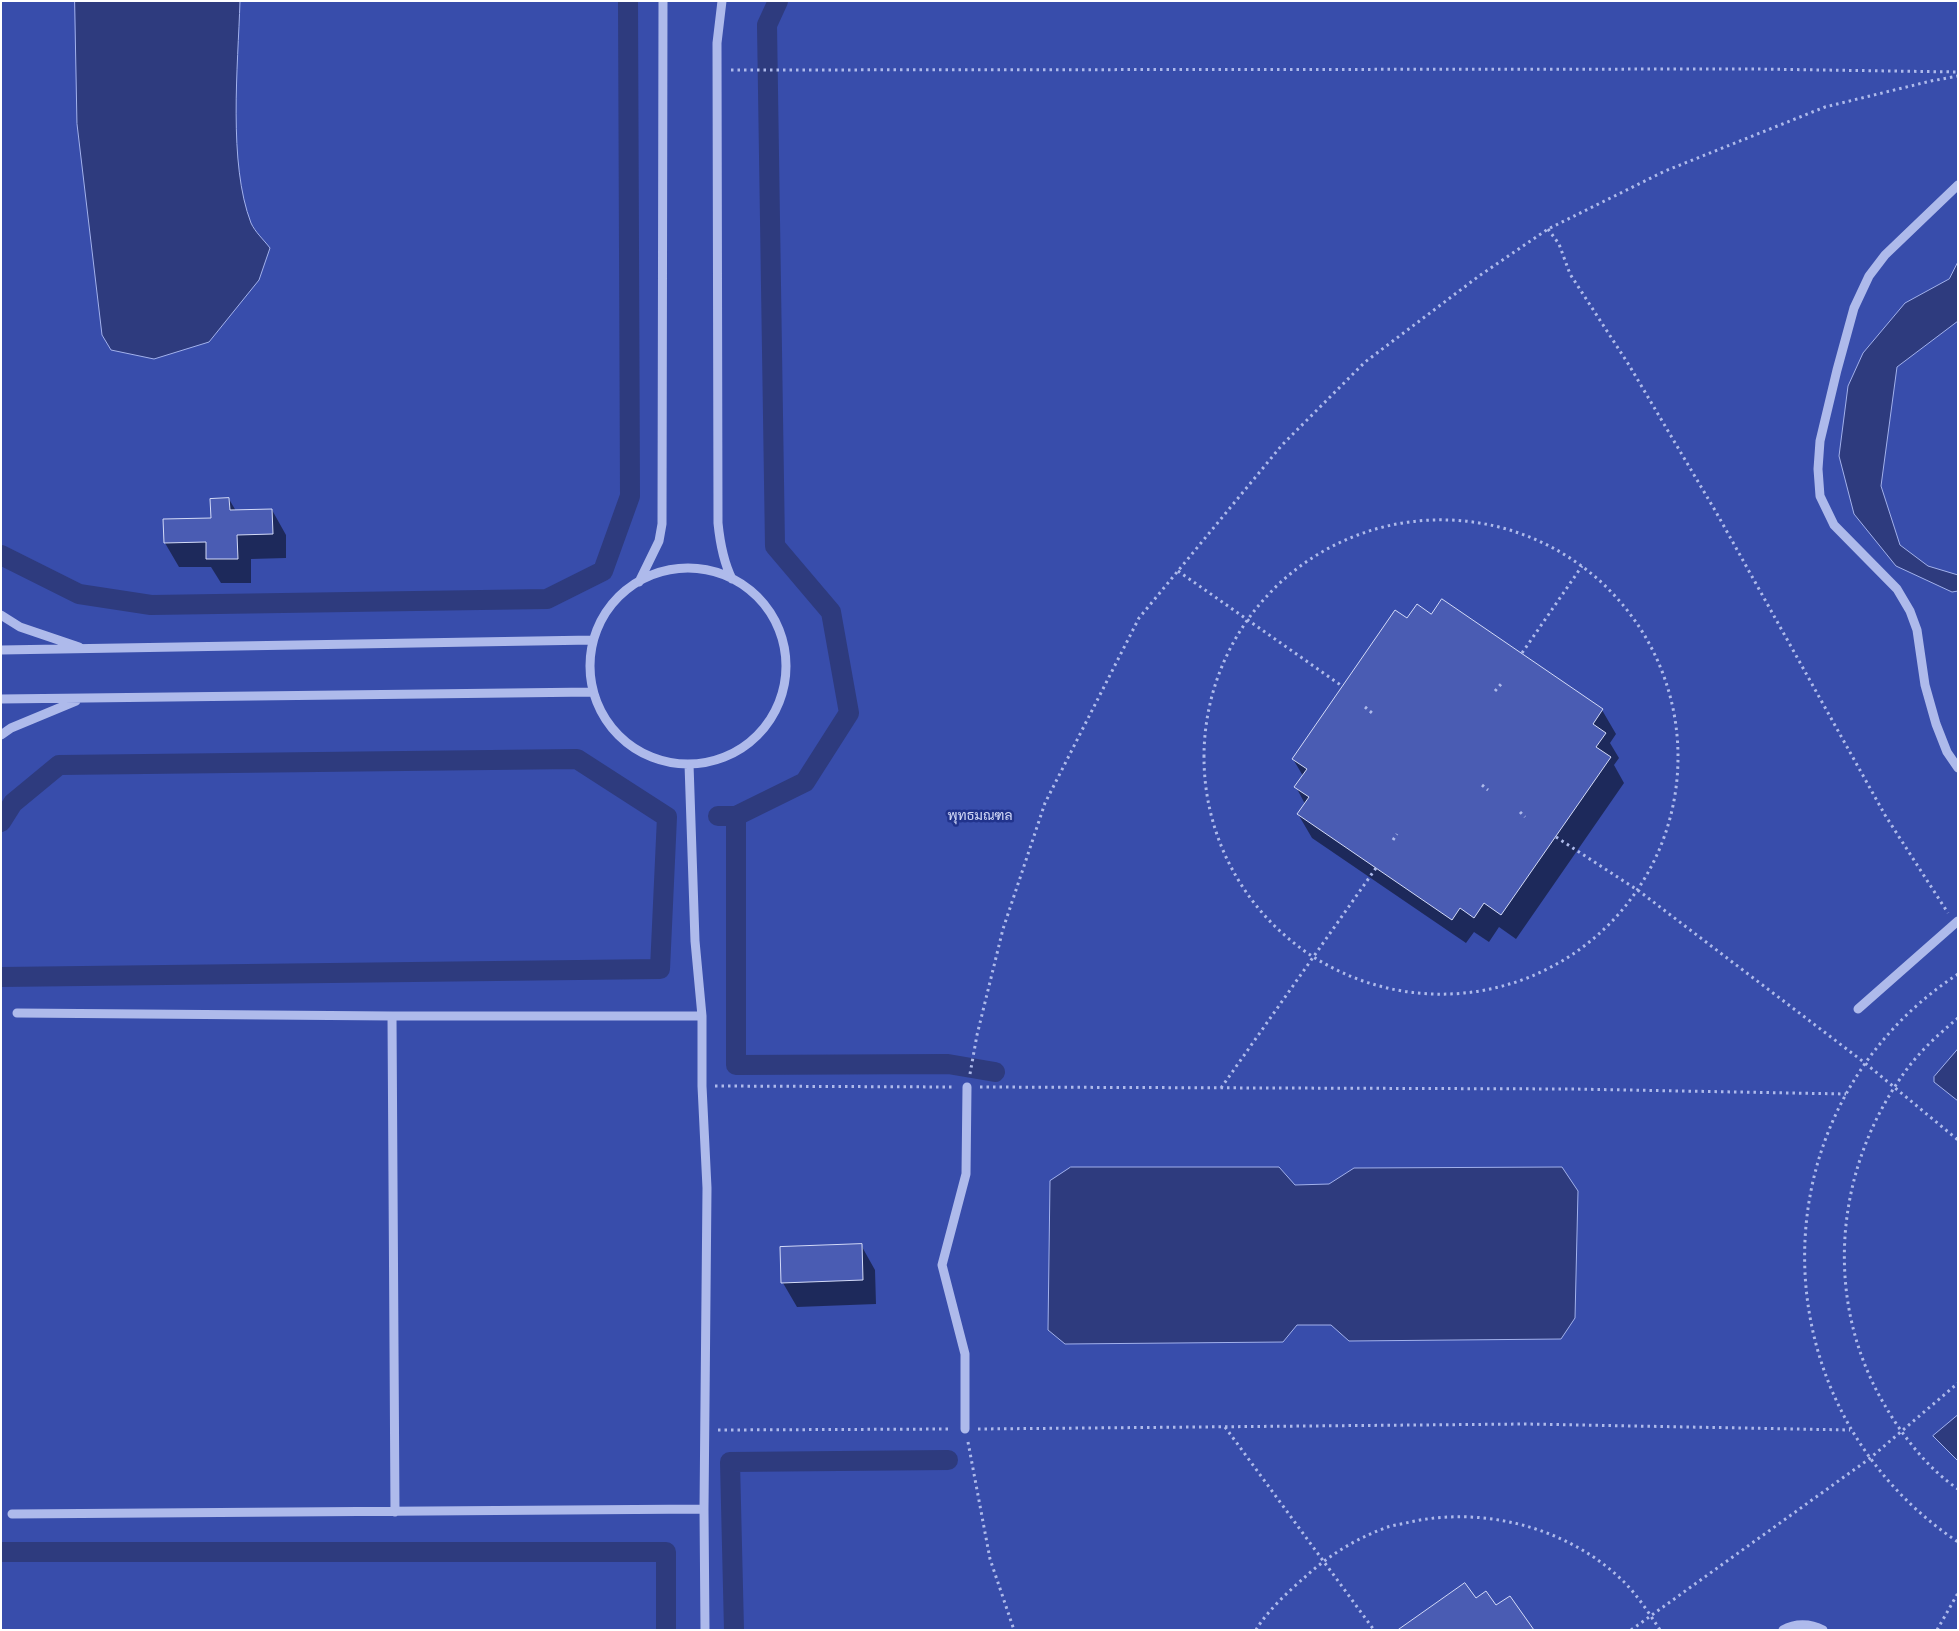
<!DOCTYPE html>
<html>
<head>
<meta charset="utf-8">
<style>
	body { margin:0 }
	#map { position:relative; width:1959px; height:1631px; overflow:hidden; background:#21338c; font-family:"IBM Plex Sans",sans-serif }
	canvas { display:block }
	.frame { position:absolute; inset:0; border:2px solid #fff; pointer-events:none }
</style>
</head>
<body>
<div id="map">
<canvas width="1959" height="1631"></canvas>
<div class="frame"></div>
</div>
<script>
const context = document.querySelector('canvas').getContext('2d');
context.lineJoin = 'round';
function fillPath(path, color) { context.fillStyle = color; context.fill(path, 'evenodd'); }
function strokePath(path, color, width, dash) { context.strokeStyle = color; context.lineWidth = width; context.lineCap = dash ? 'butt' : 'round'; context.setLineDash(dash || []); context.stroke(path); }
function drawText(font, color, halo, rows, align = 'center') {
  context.font = font + ' "IBM Plex Sans",Sarabun,sans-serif'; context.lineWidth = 5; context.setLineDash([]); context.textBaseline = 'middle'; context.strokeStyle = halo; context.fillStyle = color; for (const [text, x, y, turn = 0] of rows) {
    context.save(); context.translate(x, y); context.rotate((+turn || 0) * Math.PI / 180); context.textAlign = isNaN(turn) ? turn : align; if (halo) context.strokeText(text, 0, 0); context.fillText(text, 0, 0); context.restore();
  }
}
const green = new Path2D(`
	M1 1H1958V1630H1Z`);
const water = new Path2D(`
	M75 1H240C238 66 228 163 251 223 255 232 264 240 270 248L259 280 209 342 154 359 111 350 102 335 77 124Z
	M1958 262V321L1897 367 1881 486 1900 545 1928 566 1958 575V591L1952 592 1896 566 1854 514 1839 456 1848 386 1863 353 1905 303 1949 279Z
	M1958 1049V1101L1934 1082V1077Z
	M1071 1167H1279L1295 1185 1329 1184 1354 1168 1562 1167 1578 1191 1575 1318 1561 1339 1349 1341 1331 1325H1297L1283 1342 1065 1344 1048 1330 1050 1181Z
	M1958 1415V1461L1933 1436Z`);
const shadow = new Path2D(`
	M229 499 236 511 272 510 286 535V558L251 559V583H221L211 567H179L165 543 212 519Z
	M1432 615 1602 710 1616 734 1610 743 1619 758 1614 765 1624 783 1516 939 1499 927 1489 942 1474 932 1466 943 1312 838 1298 814 1305 804 1296 787 1303 776 1293 759 1408 620Z
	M861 1245 875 1270 876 1304 797 1307 783 1283 781 1248Z`);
const canal = new Path2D(`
	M778 1 767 25 775 546 831 612 849 713 805 782 736 816V1065L948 1064 995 1072
	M1 555 79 594 151 605 547 599 603 571 630 496 628 1
	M718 816H736
	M1 822 13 803 59 765 577 759 667 817 660 969 1 977
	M1 1552H666V1630
	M734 1630 730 1462 948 1460`);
const building = new Path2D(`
	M229 498 230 510 272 509 273 534 237 535 238 559H206V542L164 543 163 519 211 518 210 499Z
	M1442 599 1603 709 1593 724 1606 733 1596 747 1611 757 1501 915 1484 903 1474 918 1460 908 1452 920 1297 814 1309 797 1294 787 1307 769 1292 759 1395 610 1407 618 1417 604 1431 614Z
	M862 1244 863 1280 781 1283 780 1247Z
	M1465 1583 1476 1598 1486 1591 1496 1605 1510 1596 1534 1630H1398Z`);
const path = new Path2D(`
	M731 70 1756 69 1958 72
	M1548 229 1559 244 1570 274 1629 365 1716 512 1885 815 1948 913
	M1204 757a237 237 0 1 1 474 0a237 237 0 1 1-474 0Z
	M1178 571 1342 686
	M1522 653 1582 566
	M1495 691 1502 683
	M1365 707 1372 713
	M1482 785 1488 790
	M1520 812 1525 817
	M1556 837 1639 891 1865 1063 1958 1140
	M1393 840 1397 834
	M1958 974C1752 1109 1755 1406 1958 1542
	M1958 1018C1940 1033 1921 1050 1907 1069 1835 1166 1822 1298 1884 1404 1902 1435 1927 1468 1958 1489
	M970 1074 977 1035 1003 929 1045 803 1139 618 1282 445 1365 362 1479 276 1548 229 1665 171 1825 107 1931 81 1958 76
	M715 1086 954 1087
	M980 1087 1572 1089 1846 1094
	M1221 1088 1376 868
	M1225 1427 1374 1630
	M978 1429 1526 1424 1850 1430
	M718 1430 952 1429
	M968 1442 990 1559 1014 1630
	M1256 1630C1267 1611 1289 1591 1305 1577 1328 1556 1355 1539 1385 1528 1393 1525 1402 1524 1410 1522 1483 1506 1566 1527 1621 1579 1636 1593 1649 1613 1660 1630
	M1631 1630 1869 1459 1958 1383
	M1937 1630 1958 1593`);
const minor = new Path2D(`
	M722 1 717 43 718 523C720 543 723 561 732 579
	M1958 185 1885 255 1869 276 1854 308 1837 370 1820 441 1818 469 1820 496 1834 525 1897 589 1910 611 1917 630 1925 685 1936 724 1947 752 1958 768
	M590 666a98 98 0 1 1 196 0a98 98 0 1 1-196 0Z
	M639 582 659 541 662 524 663 1
	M1 615 20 627 79 647
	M1 650 593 640
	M1 699 593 692
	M1 735 11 728 76 701
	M689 764 695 941 702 1016V1086L707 1188 704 1509
	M1858 1009 1958 921
	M17 1013 392 1016H702
	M392 1016 395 1512
	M965 1429V1354L942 1265 966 1174 967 1087
	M12 1514 704 1509 705 1630
	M1783 1630C1795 1623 1810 1623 1823 1630`);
const parkNames = [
	["พุทธมณฑล",980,816]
];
fillPath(green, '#384dab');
fillPath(water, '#2e3b7e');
strokePath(water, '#a2b1ec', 1);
fillPath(shadow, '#0007');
strokePath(canal, '#2e3b7e', 20);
fillPath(building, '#4a5cb3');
strokePath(building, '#d3daf8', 1);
strokePath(path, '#aebaeb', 3, [2.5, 4]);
strokePath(minor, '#aebaeb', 9);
drawText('14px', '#d3daf8', '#21338c', parkNames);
</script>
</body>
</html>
